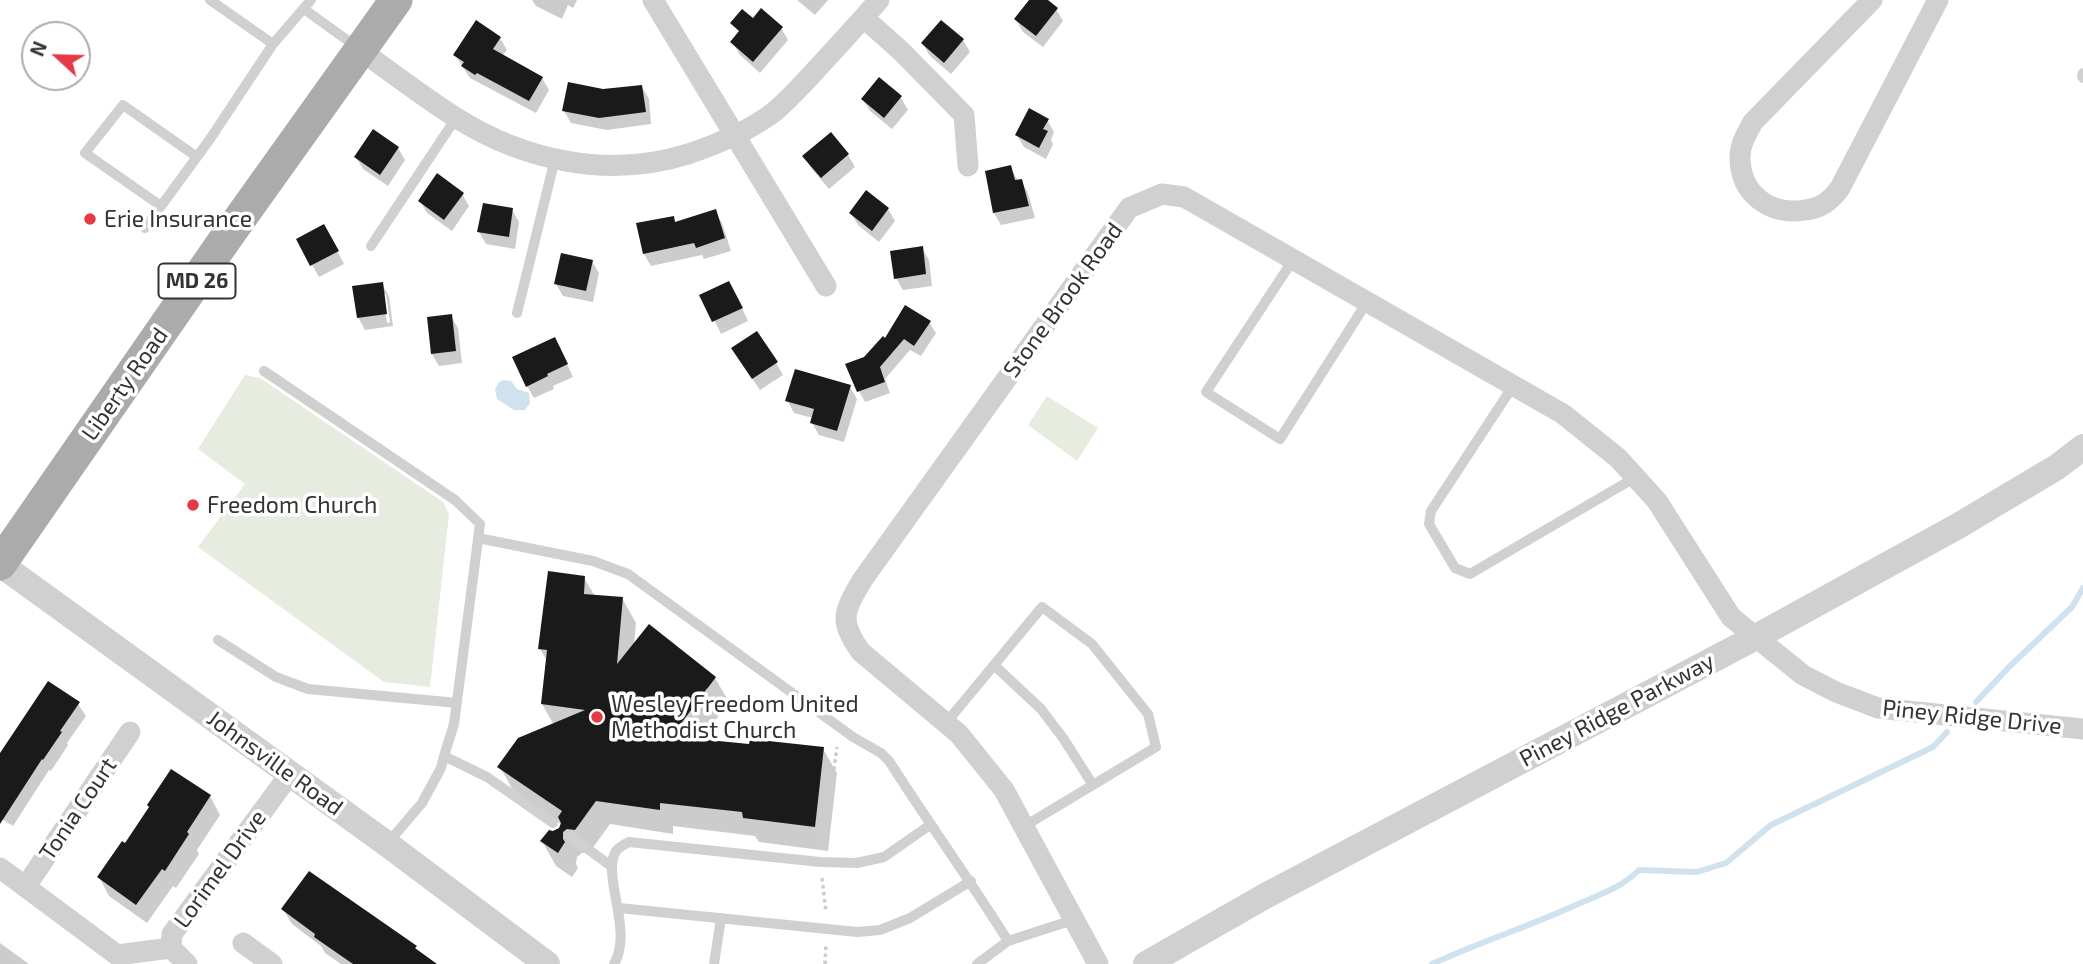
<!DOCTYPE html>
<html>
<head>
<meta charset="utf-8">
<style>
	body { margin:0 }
	#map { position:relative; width:2083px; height:964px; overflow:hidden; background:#fff; font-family:"Exo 2",sans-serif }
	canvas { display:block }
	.north { position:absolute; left:21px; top:21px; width:70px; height:70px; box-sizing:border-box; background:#fff; border:2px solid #adadad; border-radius:50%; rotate:292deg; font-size:19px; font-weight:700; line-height:28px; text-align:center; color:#333 }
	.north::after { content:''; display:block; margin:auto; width:24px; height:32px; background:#e63946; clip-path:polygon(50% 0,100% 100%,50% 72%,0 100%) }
</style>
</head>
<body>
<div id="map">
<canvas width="2083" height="964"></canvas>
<div class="north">N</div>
</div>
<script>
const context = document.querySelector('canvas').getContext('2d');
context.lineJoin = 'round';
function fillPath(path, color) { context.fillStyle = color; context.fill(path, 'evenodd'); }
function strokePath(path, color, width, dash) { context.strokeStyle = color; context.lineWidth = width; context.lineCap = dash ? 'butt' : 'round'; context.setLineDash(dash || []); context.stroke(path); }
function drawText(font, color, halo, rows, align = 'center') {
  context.font = font + ' "Exo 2",sans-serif'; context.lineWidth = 7; context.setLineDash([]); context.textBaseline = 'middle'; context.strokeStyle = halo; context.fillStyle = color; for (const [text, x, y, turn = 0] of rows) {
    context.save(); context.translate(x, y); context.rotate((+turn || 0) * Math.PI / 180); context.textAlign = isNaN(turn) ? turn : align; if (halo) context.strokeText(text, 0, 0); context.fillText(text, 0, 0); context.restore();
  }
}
const green = new Path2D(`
	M245 375 260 378 443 502 449 514 430 687 384 682 198 547 245 484 198 449Z
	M1047 396 1098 428 1077 461 1028 425Z`);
const water = new Path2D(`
	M504 380 511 381 517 389 529 393 530 403 525 410H514L497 399 495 389 499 382Z`);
const shadow = new Path2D(`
	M532 0H577L573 8 568 5 562 19 536 6Z
	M797 0H828L815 15Z
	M1031 0H1045L1056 9 1063 21 1043 47 1023 32 1016 20Z
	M781 28 788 40 760 73 740 55 733 43Z
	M500 38 507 50 502 56 542 78 549 90 536 113 470 78 455 55Z
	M963 40 970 52 951 74 930 56 923 44Z
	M880 80 901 98 908 110 892 129 870 111 863 99Z
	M642 87 649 99 651 124 607 130 571 123 564 111 603 91Z
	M1047 120 1054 132 1051 140 1053 144 1046 159 1024 147 1017 135Z
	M830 134 848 155 855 167 829 189 811 168 804 156Z
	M398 148 405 160 388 186 363 169 356 157Z
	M1010 167 1018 181H1021L1028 193 1035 218 1001 225 994 213Z
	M462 194 469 206 452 231 427 213 420 201Z
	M888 209 895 221 879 242 858 225 851 213Z
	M512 210 519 222 515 249 486 244 479 232Z
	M715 211 722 223 731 251 704 259 702 255 651 266 644 254 673 218 676 223Z
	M324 226 344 264 319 277 298 240Z
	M922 248 929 260 932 286 903 290 896 278Z
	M592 261 599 273 593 302 563 296 556 284Z
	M382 284 389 296 393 326 365 330 358 317ZM383 294H386L390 322 387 323Z
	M736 295 748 321 721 334 702 296Z
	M451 316 458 328 462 363 439 366 432 354Z
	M929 322 936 333 921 356 910 350 885 379 890 393 865 402 859 391 865 359 885 341Z
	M561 351 573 377 553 386 554 389 534 398 527 386Z
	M740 361 776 363 783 375 760 390Z
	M850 387 857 399 844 442 819 435 812 423 813 418 794 413 787 400Z
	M584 578 595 596 622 598 636 623 634 645 715 678 729 702 700 741 823 749 837 773 828 851 759 842 755 836 673 826V834L610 824 589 853H582L577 857 576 864 578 868 572 877 556 866 542 841 560 829 562 825 514 792 500 767 554 725 542 704 547 661 540 649Z
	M78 704 86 716 67 743 68 745 51 771 49 770 13 826 0 818V755Z
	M210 796 220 815 197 850 199 854 176 888 173 886 147 923 109 896 99 877 125 846Z
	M283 909 415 947 419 953 434 964H341L325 953 321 946 292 924Z
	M0 943 29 964H0Z`);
const stream = new Path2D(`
	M1976 702 2010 666 2072 607 2083 588
	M1432 964C1480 942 1530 926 1578 904 1601 894 1621 888 1639 870L1697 872 1726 863 1771 825 1933 747 1947 732`);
const building = new Path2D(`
	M1029 0H1048L1058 8 1036 36 1014 19Z
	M761 8 783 27 753 62 730 42 739 31 730 23 742 9 753 18Z
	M476 20 501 37 493 49 543 77 529 101 477 73 475 75 461 66 464 62 453 55Z
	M941 20 964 39 944 63 921 43Z
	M879 77 902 96 884 118 861 99Z
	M568 82 603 89 642 85 646 112 599 118 562 111Z
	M1029 108 1049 119 1043 129 1048 131 1039 148 1015 135Z
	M373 129 399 147 380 175 354 157Z
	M831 132 849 154 821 178 802 156Z
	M1011 165 1015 180 1022 179 1029 206 993 213 985 171Z
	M437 173 464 193 444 220 418 201Z
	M866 190 889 208 872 231 849 213Z
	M483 203 513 208 509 237 477 232Z
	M716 209 725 238 696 248 694 243 643 254 636 223 674 216 675 222Z
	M324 224 339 251 310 266 296 239Z
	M923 246 926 274 894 279 890 251Z
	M561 253 593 260 586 291 554 284Z
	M729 281 743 308 712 322 699 295Z
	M383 282 387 314 357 318 352 286Z
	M905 305 931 321 914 346 904 339 880 367 885 382 857 392 845 364 864 357 883 336 885 338Z
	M452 314 456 351 431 354 427 317Z
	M757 331 778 362 752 379 731 348Z
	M555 337 568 364 547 374 548 376 526 387 512 357Z
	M795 369 851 385 837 431 810 423 814 409 785 401Z
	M548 571 585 576 584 594 623 597 617 664 649 624 716 677 676 730 699 733 698 739 749 744 750 739 824 747 815 827 743 818 742 812 660 803V810L596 801 575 830 567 829 563 832V839L565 842 558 853 540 841 549 830 553 831 559 828 561 823 558 817 562 811 497 767 518 738 585 710 541 704 547 650 538 649Z
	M48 681 80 702 60 731 62 732 43 760 42 759 0 824V753Z
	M171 769 211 795 187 832 189 834 165 871 162 869 136 905 97 877 122 841 125 843 149 807 147 805Z
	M309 871 417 946 415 948 437 964H353L314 937 315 934 281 909Z`);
const path = new Path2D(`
	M706 690 731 704 777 702
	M823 846 837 747
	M822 878 826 912
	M825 964 826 944`);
const service = new Path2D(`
	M210 0 273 44
	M304 9 358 48
	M2083 73 2082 76 2083 78
	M161 206 85 153 123 105 197 157
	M145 228 210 139 273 44 311 0
	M371 246 456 118
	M1293 260 1206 392 1280 439 1367 302
	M517 313 555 159
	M264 371 455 500 480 524 454 724 444 756 441 768 422 803 387 844
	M1513 386 1431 511 1429 524 1455 568 1470 574 1636 477
	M478 538 593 561 628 574 853 737 881 753 889 761C928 822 970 880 1008 941L1073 920
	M218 640 276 677 308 689 457 703
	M994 665 1041 709 1063 738 1093 785
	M946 723 1042 607 1092 644 1148 714 1156 747 1023 827
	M444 756 487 777 553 823
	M570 836 611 866
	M619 908 857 932 880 930 910 918 971 881
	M614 964C634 931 601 875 616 851 619 847 625 844 629 842L820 862 857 863 884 857 930 825
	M714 964 721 918
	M977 964 1008 941`);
const minor = new Path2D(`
	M653 0 826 286
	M1872 0 1753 122C1747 133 1740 144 1740 157 1740 194 1770 216 1805 210 1814 209 1822 207 1829 200 1833 197 1837 192 1840 188L1938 0
	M864 18 901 51 964 115 968 166
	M360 50C391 72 422 96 455 117 524 161 609 179 688 154 718 144 749 131 774 112 793 96 809 77 826 59 844 39 862 20 879 0
	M0 868 117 955 171 948
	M26 886 130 732
	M243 943 272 964
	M187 964 171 948 172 934 290 774
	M1098 964 1004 790 959 734 861 652C838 620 844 611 863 579L1129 208 1162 194 1184 197 1563 414 1618 458 1657 501 1731 617 1803 675 1836 692 1878 708 2083 729`);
const tertiary = new Path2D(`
	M0 564 387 844 547 964
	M1146 964 1267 895 1756 637 1958 526 2057 467 2083 447`);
const primary = new Path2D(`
	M0 564 226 238 396 0`);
const markers = [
	[90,219,7,"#e63946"],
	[193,505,7,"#e63946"],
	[597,717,7,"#e63946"]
];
const shields = [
	[197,281,77]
];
const shieldNames = [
	["MD 26",197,281]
];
const poiNames = [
	["Erie Insurance",104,219],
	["Freedom Church",207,505],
	["Wesley Freedom United",611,704],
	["Methodist Church",611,730]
];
const streetNames = [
	["Stone Brook Road",1063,300,-54],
	["Liberty Road",125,384,-55],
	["Piney Ridge Parkway",1617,710,-28],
	["Piney Ridge Drive",1972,717,6],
	["Johnsville Road",275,763,36],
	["Tonia Court",78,809,-56],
	["Lorimel Drive",220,869,-54]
];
fillPath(green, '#e6ecdf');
fillPath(water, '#cfe2ee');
fillPath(shadow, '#0003');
strokePath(stream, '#cfe2ee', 6);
fillPath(building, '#1a1a1a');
strokePath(path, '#cdcdcd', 3.5, [3.5, 3.5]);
strokePath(service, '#d0d0d0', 10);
strokePath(minor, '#d0d0d0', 21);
strokePath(tertiary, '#d0d0d0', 26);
strokePath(primary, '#ababab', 33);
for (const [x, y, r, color] of markers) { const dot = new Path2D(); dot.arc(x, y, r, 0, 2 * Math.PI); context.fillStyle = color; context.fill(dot); strokePath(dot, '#fff', 2.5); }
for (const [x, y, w] of shields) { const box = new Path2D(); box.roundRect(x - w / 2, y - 17.5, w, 35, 5); context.fillStyle = '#fff'; context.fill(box); strokePath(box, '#333', 2); }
drawText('bold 21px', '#333', null, shieldNames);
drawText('23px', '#333', '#fff', poiNames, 'left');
drawText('23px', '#333', '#fff', streetNames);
</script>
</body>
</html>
